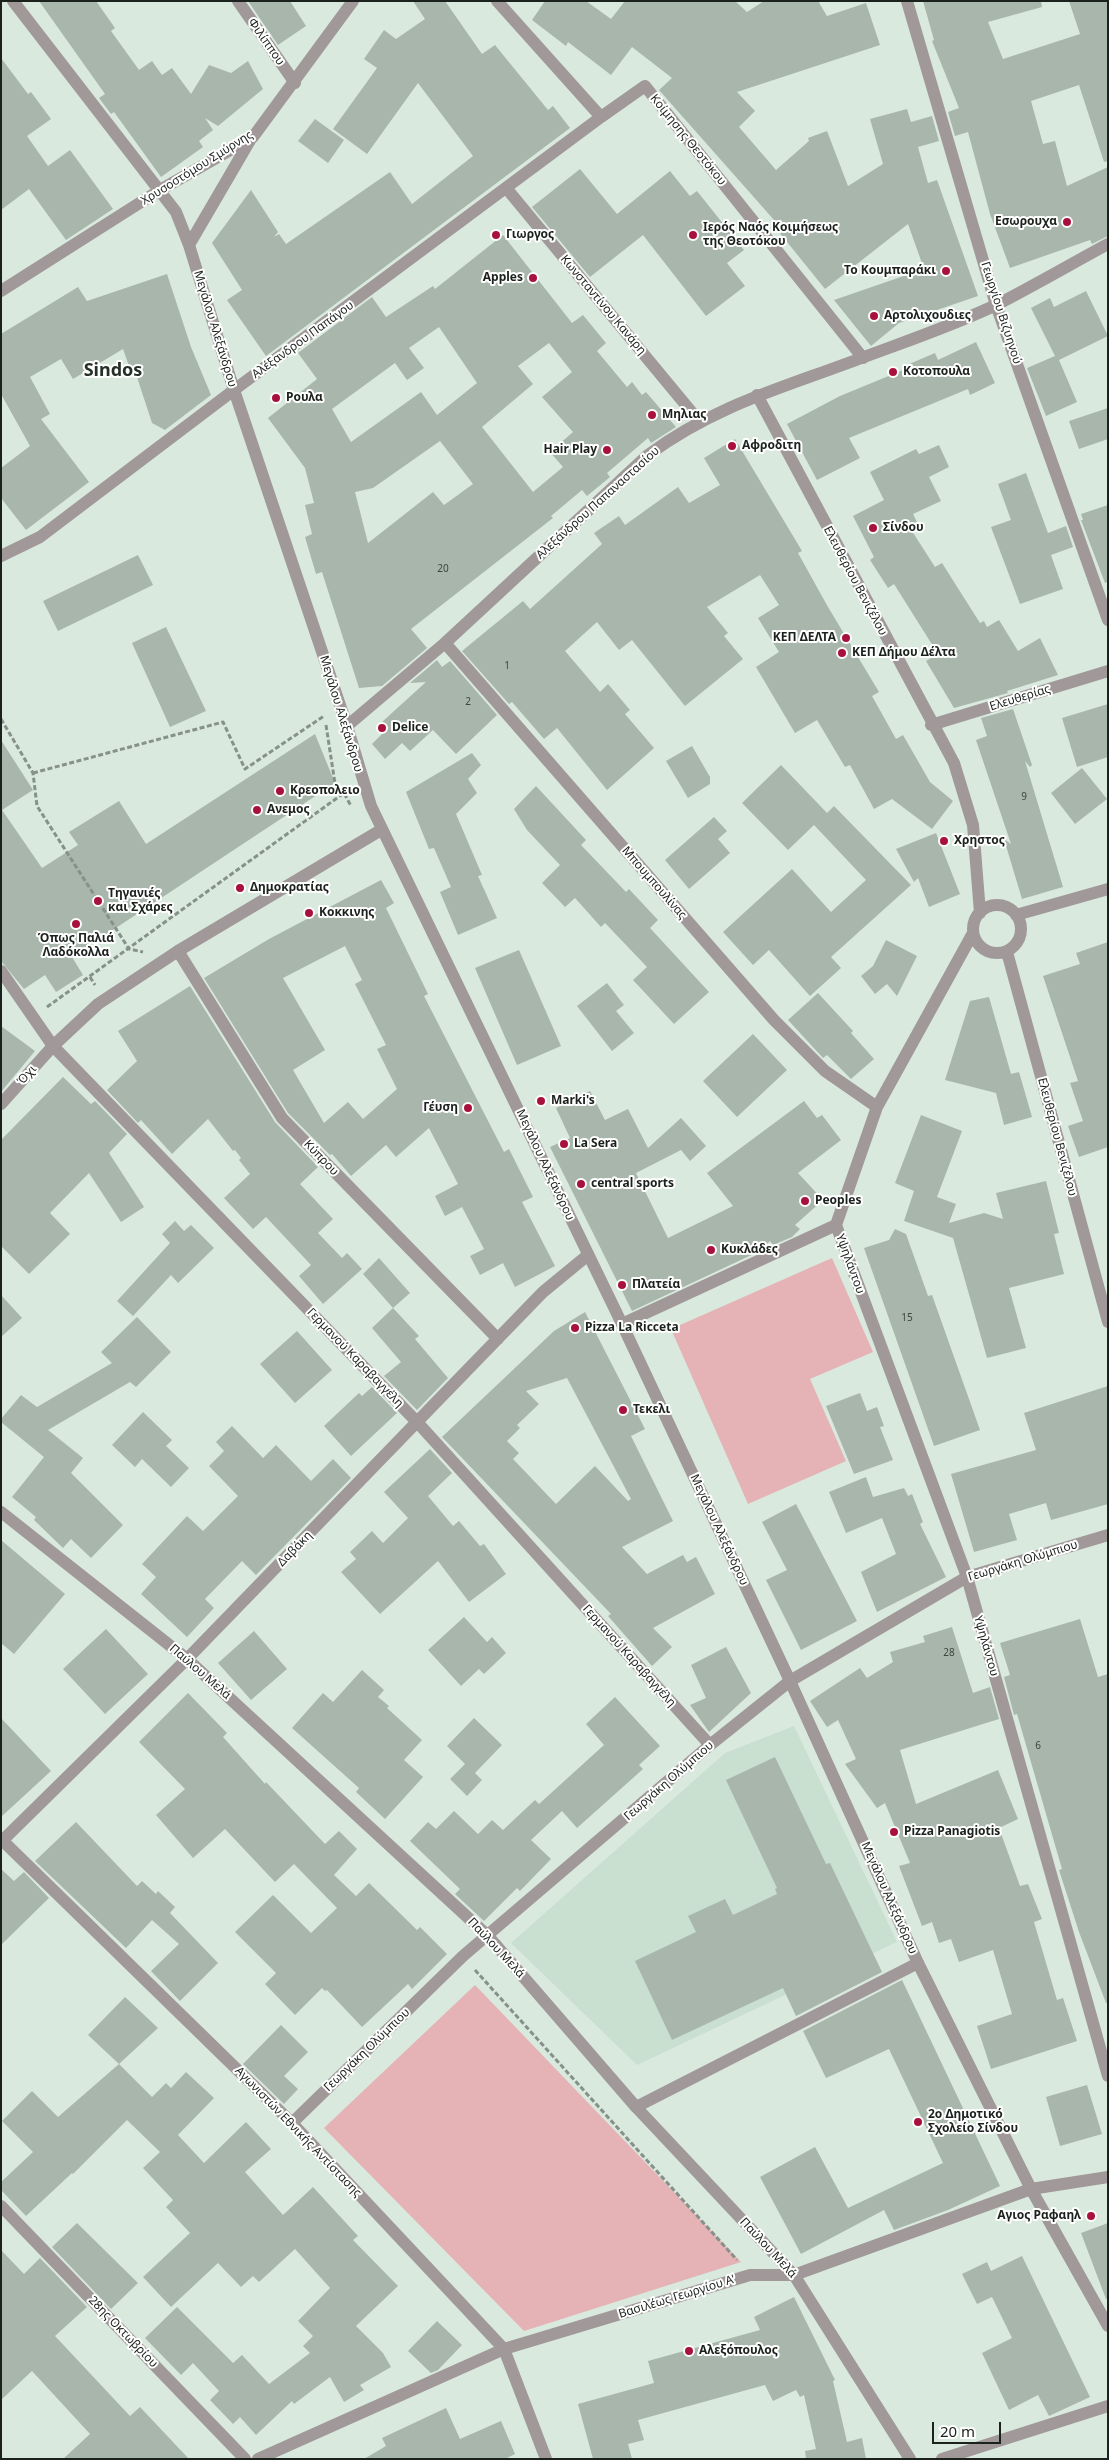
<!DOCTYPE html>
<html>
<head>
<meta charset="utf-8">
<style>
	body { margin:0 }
	#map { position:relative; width:1109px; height:2460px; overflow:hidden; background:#dae9de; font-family:"Noto Sans",sans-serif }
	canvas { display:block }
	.frame { position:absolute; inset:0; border:2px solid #1b211d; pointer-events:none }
	.scale { position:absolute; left:932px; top:2422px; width:69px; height:22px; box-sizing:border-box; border:2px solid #1b211d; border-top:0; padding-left:6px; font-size:15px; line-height:18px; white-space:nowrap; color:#1b211d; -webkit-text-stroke:4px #fff; paint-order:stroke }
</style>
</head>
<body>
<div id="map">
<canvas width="1109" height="2460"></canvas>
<div class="frame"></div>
<div class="scale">20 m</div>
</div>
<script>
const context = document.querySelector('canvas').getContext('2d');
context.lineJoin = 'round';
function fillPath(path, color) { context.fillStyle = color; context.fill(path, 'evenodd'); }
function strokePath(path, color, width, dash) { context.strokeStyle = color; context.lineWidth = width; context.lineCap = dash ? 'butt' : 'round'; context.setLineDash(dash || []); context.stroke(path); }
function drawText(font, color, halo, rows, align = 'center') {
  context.font = font + ' "Noto Sans",sans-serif'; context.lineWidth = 4; context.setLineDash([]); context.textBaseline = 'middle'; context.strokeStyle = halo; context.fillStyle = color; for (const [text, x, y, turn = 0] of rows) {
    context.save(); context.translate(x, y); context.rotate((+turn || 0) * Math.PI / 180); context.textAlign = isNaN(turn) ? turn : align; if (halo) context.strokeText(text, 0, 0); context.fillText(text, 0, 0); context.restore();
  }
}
const built = new Path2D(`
	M794 1726 897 1942 637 2065 511 1943 725 1753Z`);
const green = new Path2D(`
	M832 1258 873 1352 810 1379 846 1461 748 1504 671 1329Z
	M475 1985 741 2262 524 2331 324 2128Z`);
const building = new Path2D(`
	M39 1H96L115 28 111 31 139 70 152 61 162 75 172 68 191 94 209 65 231 73 248 61 263 89 218 126 205 118 213 130 199 141 203 147 161 177 114 112 111 114 99 98 105 94Z
	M248 1H290L306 26 278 45Z
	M413 1H445L482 54 495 45 548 110 553 106 570 128 266 356 227 300 242 290 212 243 251 190 278 232 274 237 279 234 286 244 390 172 412 204 473 156 418 83 367 154 333 129 377 68 364 59 384 30 396 39 425 19Z
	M545 1H586L611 19 625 1H735L747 12 764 1H818L827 16 866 3 880 45 737 92 755 111 739 127 776 170 809 141 808 138 827 131 848 186 883 164 870 119 907 109 911 122 932 116 939 141 918 147 928 183 937 180 978 296 899 323 871 346 834 300 924 269 908 224 825 289 779 232 782 229 659 90 672 78 632 47 611 75 568 42 566 46 532 20Z
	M923 1H1041L1042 7 988 22 1003 59 1080 34 1069 1H1108V161L1104 162 1079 85 1031 101 1043 144 1055 141 1067 186 1108 167V236L1092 244 1090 240 1010 268 990 214 968 132 955 136 948 112 959 108 932 41 934 40Z
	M1 58 28 94 31 92 51 119 27 136 48 166 70 150 113 209 66 240 29 189 1 210Z
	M315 119 344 140 328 163 298 141Z
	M580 169 617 214 670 171 690 196 697 191 744 250 727 263 745 286 706 316 643 235 590 277 532 207Z
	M503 235 572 323 583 315 606 343 597 351 627 387 632 382 642 395 646 392 676 427 651 443 648 438 607 473 610 477 587 496 582 490 551 516 553 518 411 629 427 648 382 686 359 688 322 572 316 574 305 537 312 534 305 505 314 503 305 468 268 418 317 379 298 353 372 297 386 317 433 286 435 289ZM439 327 477 383 437 415 421 392 351 442 332 409 395 363 407 380 424 368 409 348ZM549 343 572 372 542 397 573 432 550 452 563 467 533 492 482 427 533 384 518 366ZM440 441 473 484 444 505 433 492 368 543 355 492 373 488Z
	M167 274 191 347 211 395 165 430 152 423 134 368 130 369 123 349 73 379 61 359 30 377 50 414 41 419 89 482 26 530 1 498V468L30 446 1 394V334L78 287 87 301Z
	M1086 291 1108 336 1059 360 1077 402 1046 416 1027 368 1055 356 1031 308 1050 298 1054 307Z
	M976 342 995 383 970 395 968 389 849 438 860 458 817 480 787 424 840 396 908 368 907 365 935 353 938 360Z
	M1108 408V439L1079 449 1069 421Z
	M735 439 802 551 798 553 828 607 879 692 872 696 896 739 903 735 930 782 953 801 932 829 892 799 874 809 850 765 845 767 817 720 795 733 756 667 779 652 758 618 779 605 760 575 707 607 728 633 724 636 743 659 685 706 632 640 619 650 597 622 565 651 600 692 608 684 630 710 625 714 654 748 607 790 557 728 544 739 512 702 509 704 462 651 523 601 530 609 602 544 594 533 619 516 625 525 678 487 689 503 720 485 704 458Z
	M939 445 949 467 929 477 941 501 913 514 918 524 910 528 935 567 942 563 980 623 984 621 987 627 999 620 1018 651 1040 638 1058 675 1007 691 1008 693 954 708 926 661 938 654 894 584 888 588 870 560 874 557 853 516 884 500 870 472 916 449 919 454Z
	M1026 473 1048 533 1066 526 1073 547 1051 555 1063 589 1020 604 991 527 1011 520 998 484Z
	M1108 505V582L1105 583 1081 520H1083L1081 514Z
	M138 555 153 585 58 631 43 601Z
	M166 627 206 711 170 727 132 643Z
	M437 660 442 667 450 661 497 715 456 754 433 730 410 751 402 743 385 759 372 744 388 728 382 722 426 682 410 683Z
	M1108 704V757L1077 767 1062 718Z
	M1013 709 1032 765 1030 767 1025 761 1063 887 1022 899 1004 839 1011 844 976 740 987 736 981 718Z
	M315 734 335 783 72 957 83 975 56 992 45 975 24 989 1 961V740L33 790 2 810 42 868 78 845 69 832 119 801 146 844Z
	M692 746 710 777V784L688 798 666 761Z
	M472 753 481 765 468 779 477 793 456 814 482 875 478 876 497 918 458 935 440 892 451 887 434 848 429 849 406 792Z
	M781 765 827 813 834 806 911 885 831 957 841 968 810 996 769 950 753 965 723 932 792 869 831 912 866 880 814 825 788 850 742 803Z
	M1082 768 1107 799 1075 824 1051 793Z
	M536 786 586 840 581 845 626 892 629 889 658 920 650 928 709 992 674 1024 633 980 647 967 605 923 601 927 575 898 565 907 542 883 560 865 527 830 514 809Z
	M714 817 727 831 718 839 730 853 689 889 665 860Z
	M936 833 960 894 929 907 918 878 914 882 896 849Z
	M381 880 394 903 386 908 428 994 424 996 504 1152 509 1149 533 1197 522 1202 555 1266 515 1287 503 1263 480 1275 470 1256 484 1249 462 1207 445 1216 435 1196 458 1184 429 1128 396 1157 386 1145 351 1176 332 1154 330 1155 288 1113 204 978 269 939ZM345 946 362 980 355 984 386 1045 377 1049 397 1089 363 1119 348 1102 324 1123 293 1070 325 1050 283 978Z
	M886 940 917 956 897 996 887 984 875 994 861 976 873 966Z
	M1108 942V1147L1079 1157 1068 1126 1083 1121 1070 1083 1078 1081 1043 976 1080 964 1076 953Z
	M519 950 561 1046 517 1065 475 968Z
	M607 983 624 1005 616 1011 634 1033 612 1051 577 1006Z
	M190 986 275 1122 318 1167 300 1184 333 1219 318 1233 342 1258 347 1253 362 1269 323 1304 299 1276 311 1265 266 1217 253 1229 224 1198 250 1174 239 1160 241 1158 235 1150 233 1151 208 1119 172 1154 141 1120 138 1123 107 1090 137 1061 118 1031Z
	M818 993 853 1031 851 1033 874 1059 851 1079 827 1055 823 1058 788 1020Z
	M989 997 1011 1074 1019 1072 1032 1117 1004 1125 996 1093 945 1080 970 1001Z
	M1 1026 35 1051 1 1092Z
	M753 1034 787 1070 737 1117 703 1081Z
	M63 1077 91 1104 95 1101 127 1134 109 1153 144 1207 121 1222 89 1173 50 1213 70 1234 29 1274 1 1246V1140Z
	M590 1091 605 1120 628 1109 648 1148 681 1118 706 1146 690 1161 681 1150 636 1173 668 1238 733 1206 707 1173 804 1101 817 1118 822 1115 841 1140 798 1173 823 1200 795 1225 800 1229 792 1237 773 1245 770 1241 760 1251 632 1311 550 1147 570 1138 556 1108Z
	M921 1115 962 1131 937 1197 956 1204 949 1223 984 1213 1003 1219 996 1193 1046 1181 1059 1233 1054 1234 1064 1274 1009 1288 1026 1348 987 1358 953 1238 904 1221 914 1191 895 1183Z
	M175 1221 184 1231 191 1225 214 1248 178 1283 171 1275 133 1316 117 1301 170 1243 162 1234Z
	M895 1229 906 1234 928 1296 932 1295 980 1430 934 1446 864 1248 889 1240Z
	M379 1258 410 1293 393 1308 419 1336 415 1339 448 1378 417 1410 384 1376 401 1362 372 1328 393 1308 363 1274Z
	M1 1295 22 1318 1 1337Z
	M585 1312 645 1429 631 1436 673 1521 622 1547 647 1574 683 1555 687 1562 696 1557 715 1594 653 1628 672 1647 652 1666 608 1616 611 1614 442 1437 554 1331ZM567 1378 631 1499 628 1501 595 1466 556 1504 513 1459 519 1453 507 1441 520 1428 517 1425 539 1404 526 1391Z
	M137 1317 171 1352 136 1387 130 1382 48 1430 83 1458 71 1473 123 1525 91 1558 71 1539 63 1548 34 1520 36 1517 12 1497 44 1457 1 1422V1419L21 1395 37 1407 112 1363 101 1352Z
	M297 1331 332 1370 295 1403 260 1364Z
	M1108 1386V1504L1051 1520 1046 1503 1009 1514 1017 1540 974 1552 951 1474 1036 1450 1024 1413Z
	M372 1387 397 1413 351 1456 324 1426 359 1393 362 1396Z
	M860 1393 867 1411 877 1407 884 1426 880 1427 893 1460 854 1474 826 1406Z
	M143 1412 172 1440 166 1446 189 1468 171 1487 142 1459 135 1467 112 1445Z
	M232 1426 263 1458 276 1445 311 1481 333 1459 351 1478 256 1575 242 1561 205 1599 214 1608 187 1637 141 1594 156 1577 142 1564 187 1516 203 1531 238 1496 209 1466 224 1451 216 1442Z
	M430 1449 452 1473 428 1496 453 1526 459 1521 480 1546 484 1544 506 1574 469 1602 438 1561 380 1614 341 1572 356 1559 350 1552 372 1531 383 1543 408 1518 384 1492Z
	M866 1477 873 1497 904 1488 908 1496 912 1494 923 1522 920 1524 946 1577 877 1612 861 1572 896 1554 882 1518 846 1533 829 1492Z
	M796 1504 857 1621 801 1650 766 1580 787 1570 762 1522Z
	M1 1540 65 1594 14 1654 1 1643Z
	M464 1617 487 1642 492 1637 506 1653 484 1674 479 1669 461 1686 428 1650Z
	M1080 1619 1098 1677 1108 1674V2003H1106L1079 1932 1059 1870 1062 1869 1017 1714 1014 1715 1004 1677 1010 1675 1000 1643Z
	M952 1627 973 1693 990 1687 999 1719 900 1750 916 1804 998 1770 1018 1819 999 1828 1020 1886 1028 1884 1042 1919 1034 1922 1057 2000 1063 1998 1077 2041 991 2069 977 2026 1012 2014 993 1950 959 1962 951 1939 939 1943 932 1922 922 1926 899 1866 910 1863 885 1803 877 1808 845 1764 856 1759 838 1720 827 1727 810 1701 860 1668 867 1678 893 1662 890 1652 925 1642 923 1636Z
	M106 1629 148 1674 105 1714 63 1669Z
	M254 1631 287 1669 251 1700 218 1663Z
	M726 1647 751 1693 709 1732 690 1705 706 1698 691 1665Z
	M362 1670 384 1690 378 1697 389 1706 387 1708 422 1740 404 1760 423 1777 385 1819 356 1792 359 1788 292 1728 323 1693 333 1702Z
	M188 1693 227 1733 223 1737 265 1784 266 1782 325 1844 339 1831 357 1849 334 1875 356 1896 369 1883 417 1930 420 1927 447 1954 412 1989 408 1984 362 2027 327 1990 325 1991 322 1988 295 2015 265 1984 276 1973 235 1932 273 1895 311 1933 337 1908 294 1864 275 1882 225 1829 193 1858 156 1815 185 1789 139 1742Z
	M615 1697 660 1746 639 1765 643 1769 577 1828 562 1811 531 1840 551 1859 520 1891 517 1888 484 1921 455 1894 460 1889 410 1841 428 1822 436 1829 454 1811 478 1834 492 1820 503 1830 535 1800 539 1804 604 1745 586 1724Z
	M1 1718 51 1771 1 1817Z
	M474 1718 502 1745 475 1773 482 1780 467 1796 450 1779 465 1764 447 1746Z
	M775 1757 826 1864 830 1863 882 1972 796 2016 783 1988 672 2040 635 1961 696 1932 688 1916 725 1899 733 1915 777 1894 775 1889 777 1888 726 1780Z
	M76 1822 137 1886 142 1881 156 1894 158 1891 175 1907 170 1913 218 1963 180 2001 151 1971 179 1944 152 1920 126 1948 35 1861Z
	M1 1869 14 1881 24 1872 49 1898 1 1945Z
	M902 1980 1000 2186 948 2210 894 2230 884 2210 801 2254 760 2177 815 2147 848 2208 943 2163 889 2049 826 2078 803 2031Z
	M125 1997 158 2028 119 2064 88 2035Z
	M281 2025 308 2052 284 2076 298 2089 284 2104 243 2064Z
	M119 2064 152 2097 166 2083 171 2088 186 2072 214 2098 178 2135 204 2163 246 2122 271 2149 245 2172 283 2215 313 2187 358 2236 353 2240 398 2286 356 2326 383 2353 391 2367 360 2385 364 2390 344 2402 330 2377 294 2404 292 2401 256 2435 240 2417 233 2424 210 2400 219 2391 193 2363 181 2375 145 2338 177 2307 233 2363 242 2355 269 2384 310 2353 303 2346 313 2336 298 2321 330 2288 295 2249 259 2282 253 2276 241 2287 218 2263 171 2307 143 2277 190 2233 166 2207 173 2200 143 2168 160 2152 127 2120 73 2174 72 2173 26 2216 1 2190V2182L33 2152 2 2121 32 2091 58 2117Z
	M1087 2085 1102 2134 1060 2146 1046 2097Z
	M77 2223 138 2283 111 2309 52 2247Z
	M1108 2223V2299H1106L1081 2233Z
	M1 2250 24 2274 40 2258 87 2307 55 2336 130 2416 140 2407 189 2459H63L90 2434 32 2371 1 2400Z
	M1022 2256 1090 2397 1049 2416 1038 2395 1009 2410 982 2353 1012 2338 992 2297 977 2304 962 2274 987 2262 991 2271Z
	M794 2297 835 2380 833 2381 847 2442 862 2438 866 2459H806L805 2451 816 2449 804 2395 800 2397 796 2390 773 2401 765 2385 638 2420 644 2440 628 2444 632 2459H593L578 2404 654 2383 648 2361 760 2330 754 2317Z
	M437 2321 462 2345 438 2370 431 2373 408 2351Z
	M446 2408 460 2439 501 2421 515 2454 505 2459H364L386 2446 382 2438Z`);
const path = new Path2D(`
	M1 719 33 773 37 806 129 949 143 952
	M326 725 336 790 344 793 351 806
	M33 773 223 722 245 769 324 716
	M90 977 95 985
	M47 1007 344 793
	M475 1970 737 2260`);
const pedestrian = new Path2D(`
	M497 1 601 117 645 86 863 358
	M507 189 699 421
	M234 390 601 117
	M636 2107 794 2275`);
const minor = new Path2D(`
	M238 1 295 83
	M907 1 996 305 1108 620
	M757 395 954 763 973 825 980 913
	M1 556 40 537 234 390
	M445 643 774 1020 825 1071 877 1107
	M931 725 1108 671
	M347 726 445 643 648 455C717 404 786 387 864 357 907 341 957 324 998 304 1035 285 1071 264 1108 244
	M973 929a24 24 0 1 1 48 0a24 24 0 1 1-48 0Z
	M1016 915 1108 889
	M973 933 877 1107 836 1225 967 1577 1108 2076
	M178 951 282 1118 498 1339
	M1007 952 1108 1322
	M1 971 53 1046 418 1423 710 1745
	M622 1324 836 1225
	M1 1512 187 1659 488 1936 636 2107 918 1963
	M1 1839 292 2123 504 2349 546 2459
	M1 1842 187 1659 543 1292 588 1255
	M292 2123 463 1956 710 1745 790 1681 967 1577 1108 1535
	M1 2206 245 2459
	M794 2275 910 2459
	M258 2459 504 2349 750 2275H794L1031 2189 1108 2177
	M942 2459 1108 2406`);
const tertiary = new Path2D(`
	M13 1 176 212 189 245 234 390 347 726 371 806 622 1324 790 1681 918 1963 1031 2189 1108 2326
	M189 245 252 137
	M1 291 160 190 253 137 353 1
	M1 1104 53 1046 98 1004 178 951 381 830`);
const markers = [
	[1067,222,5,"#a8113e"],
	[496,235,5,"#a8113e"],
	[693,235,5,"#a8113e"],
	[946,271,5,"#a8113e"],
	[533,278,5,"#a8113e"],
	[874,316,5,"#a8113e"],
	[893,372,5,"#a8113e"],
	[276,398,5,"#a8113e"],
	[652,415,5,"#a8113e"],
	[732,446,5,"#a8113e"],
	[607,450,5,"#a8113e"],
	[873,528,5,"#a8113e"],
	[846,638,5,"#a8113e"],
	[842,653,5,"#a8113e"],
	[382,728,5,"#a8113e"],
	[280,791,5,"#a8113e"],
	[257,810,5,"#a8113e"],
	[944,841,5,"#a8113e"],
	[240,888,5,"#a8113e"],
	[98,901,5,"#a8113e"],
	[309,913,5,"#a8113e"],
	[76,924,5,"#a8113e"],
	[541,1101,5,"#a8113e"],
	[468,1108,5,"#a8113e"],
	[564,1144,5,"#a8113e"],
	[581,1184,5,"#a8113e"],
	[805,1201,5,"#a8113e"],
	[711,1250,5,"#a8113e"],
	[622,1285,5,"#a8113e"],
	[575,1328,5,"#a8113e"],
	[623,1410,5,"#a8113e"],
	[894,1832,5,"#a8113e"],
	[918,2122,5,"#a8113e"],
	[1091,2216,5,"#a8113e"],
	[689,2351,5,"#a8113e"]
];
const numberNames = [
	["20",443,569],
	["1",507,666],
	["2",468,702],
	["9",1024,797],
	["15",907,1318],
	["28",949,1653],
	["6",1038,1746]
];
const streetNames = [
	["Φιλίππου",266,42,55],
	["Κοίμησης Θεοτόκου",688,140,51],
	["Χρυσοστόμου Σμύρνης",197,168,-32],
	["Κωνσταντίνου Κανάρη",603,305,50],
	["Γεωργίου Βιζυηνού",1001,313,72],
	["Μεγάλου Αλεξάνδρου",215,329,73],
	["Αλέξανδρου Παπάγου",303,340,-36],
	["Αλεξάνδρου Παπαναστασίου",598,503,-42],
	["Ελευθερίου Βενιζέλου",855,581,62],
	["Ελευθερίας",1020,698,-17],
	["Μεγάλου Αλεξάνδρου",341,714,73],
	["Μπουμπουλίνας",654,883,49],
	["Όχι",27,1075,-48],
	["Ελευθερίου Βενιζέλου",1057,1137,75],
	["Κύπρου",321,1158,46],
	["Μεγάλου Αλεξάνδρου",545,1165,65],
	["Υψηλάντου",850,1264,70],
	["Γερμανού Καραβαγγέλη",355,1358,46],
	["Μεγάλου Αλεξάνδρου",719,1530,65],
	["Δαβάκη",295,1549,-46],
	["Γεωργάκη Ολύμπιου",1023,1561,-17],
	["Υψηλάντου",986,1646,74],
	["Γερμανού Καραβαγγέλη",629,1656,48],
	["Παύλου Μελά",200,1672,41],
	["Γεωργάκη Ολύμπιου",669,1781,-41],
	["Μεγάλου Αλεξάνδρου",889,1898,66],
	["Παύλου Μελά",496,1948,47],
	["Γεωργάκη Ολύμπιου",367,2050,-44],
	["Αγωνιστών Εθνικής Αντίστασης",298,2132,46],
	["Παύλου Μελά",768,2248,47],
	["Βασιλέως Γεωργίου Α'",677,2297,-17],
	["28ης Οκτωβρίου",123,2332,46]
];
const poiNames = [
	["Εσωρουχα",1057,222,"right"],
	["Ιερός Ναός Κοιμήσεως",703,228],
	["της Θεοτόκου",703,242],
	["Γιωργος",506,235],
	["Το Κουμπαράκι",936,271,"right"],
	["Apples",523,278,"right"],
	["Αρτολιχουδιες",884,316],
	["Κοτοπουλα",903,372],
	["Ρουλα",286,398],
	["Μηλιας",662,415],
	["Αφροδιτη",742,446],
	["Hair Play",597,450,"right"],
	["Σίνδου",883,528],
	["ΚΕΠ ΔΕΛΤΑ",836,638,"right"],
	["ΚΕΠ Δήμου Δέλτα",852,653],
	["Delice",392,728],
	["Κρεοπολειο",290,791],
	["Ανεμος",267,810],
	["Χρηστος",954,841],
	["Δημοκρατίας",250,888],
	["Τηγανιές",108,894],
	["και Σχάρες",108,908],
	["Κοκκινης",319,913],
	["Όπως Παλιά",76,939,"center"],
	["Λαδόκολλα",76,953,"center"],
	["Marki's",551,1101],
	["Γέυση",458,1108,"right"],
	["La Sera",574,1144],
	["central sports",591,1184],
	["Peoples",815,1201],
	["Κυκλάδες",721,1250],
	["Πλατεία",632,1285],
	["Pizza La Ricceta",585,1328],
	["Τεκελι",633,1410],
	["Pizza Panagiotis",904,1832],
	["2o Δημοτικό",928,2115],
	["Σχολείο Σίνδου",928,2129],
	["Αγιος Ραφαηλ",1081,2216,"right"],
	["Αλεξόπουλος",699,2351]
];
const districtNames = [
	["Sindos",113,371]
];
fillPath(built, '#c9dfcf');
fillPath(green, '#e5b2b6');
fillPath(building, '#a8b6ac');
strokePath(path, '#869189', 3, [5, 2.5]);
strokePath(pedestrian, '#a09899', 12);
strokePath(minor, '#a09899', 12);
strokePath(tertiary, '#a09899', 12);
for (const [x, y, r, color] of markers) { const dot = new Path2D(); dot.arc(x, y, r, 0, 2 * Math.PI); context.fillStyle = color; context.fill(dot); strokePath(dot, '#fff', 2); }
drawText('10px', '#3e4641', null, numberNames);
drawText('12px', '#1b211d', '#fff', streetNames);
drawText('bold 12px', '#1b211d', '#fff', poiNames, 'left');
drawText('bold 18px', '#253028', '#fff', districtNames);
</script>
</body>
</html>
